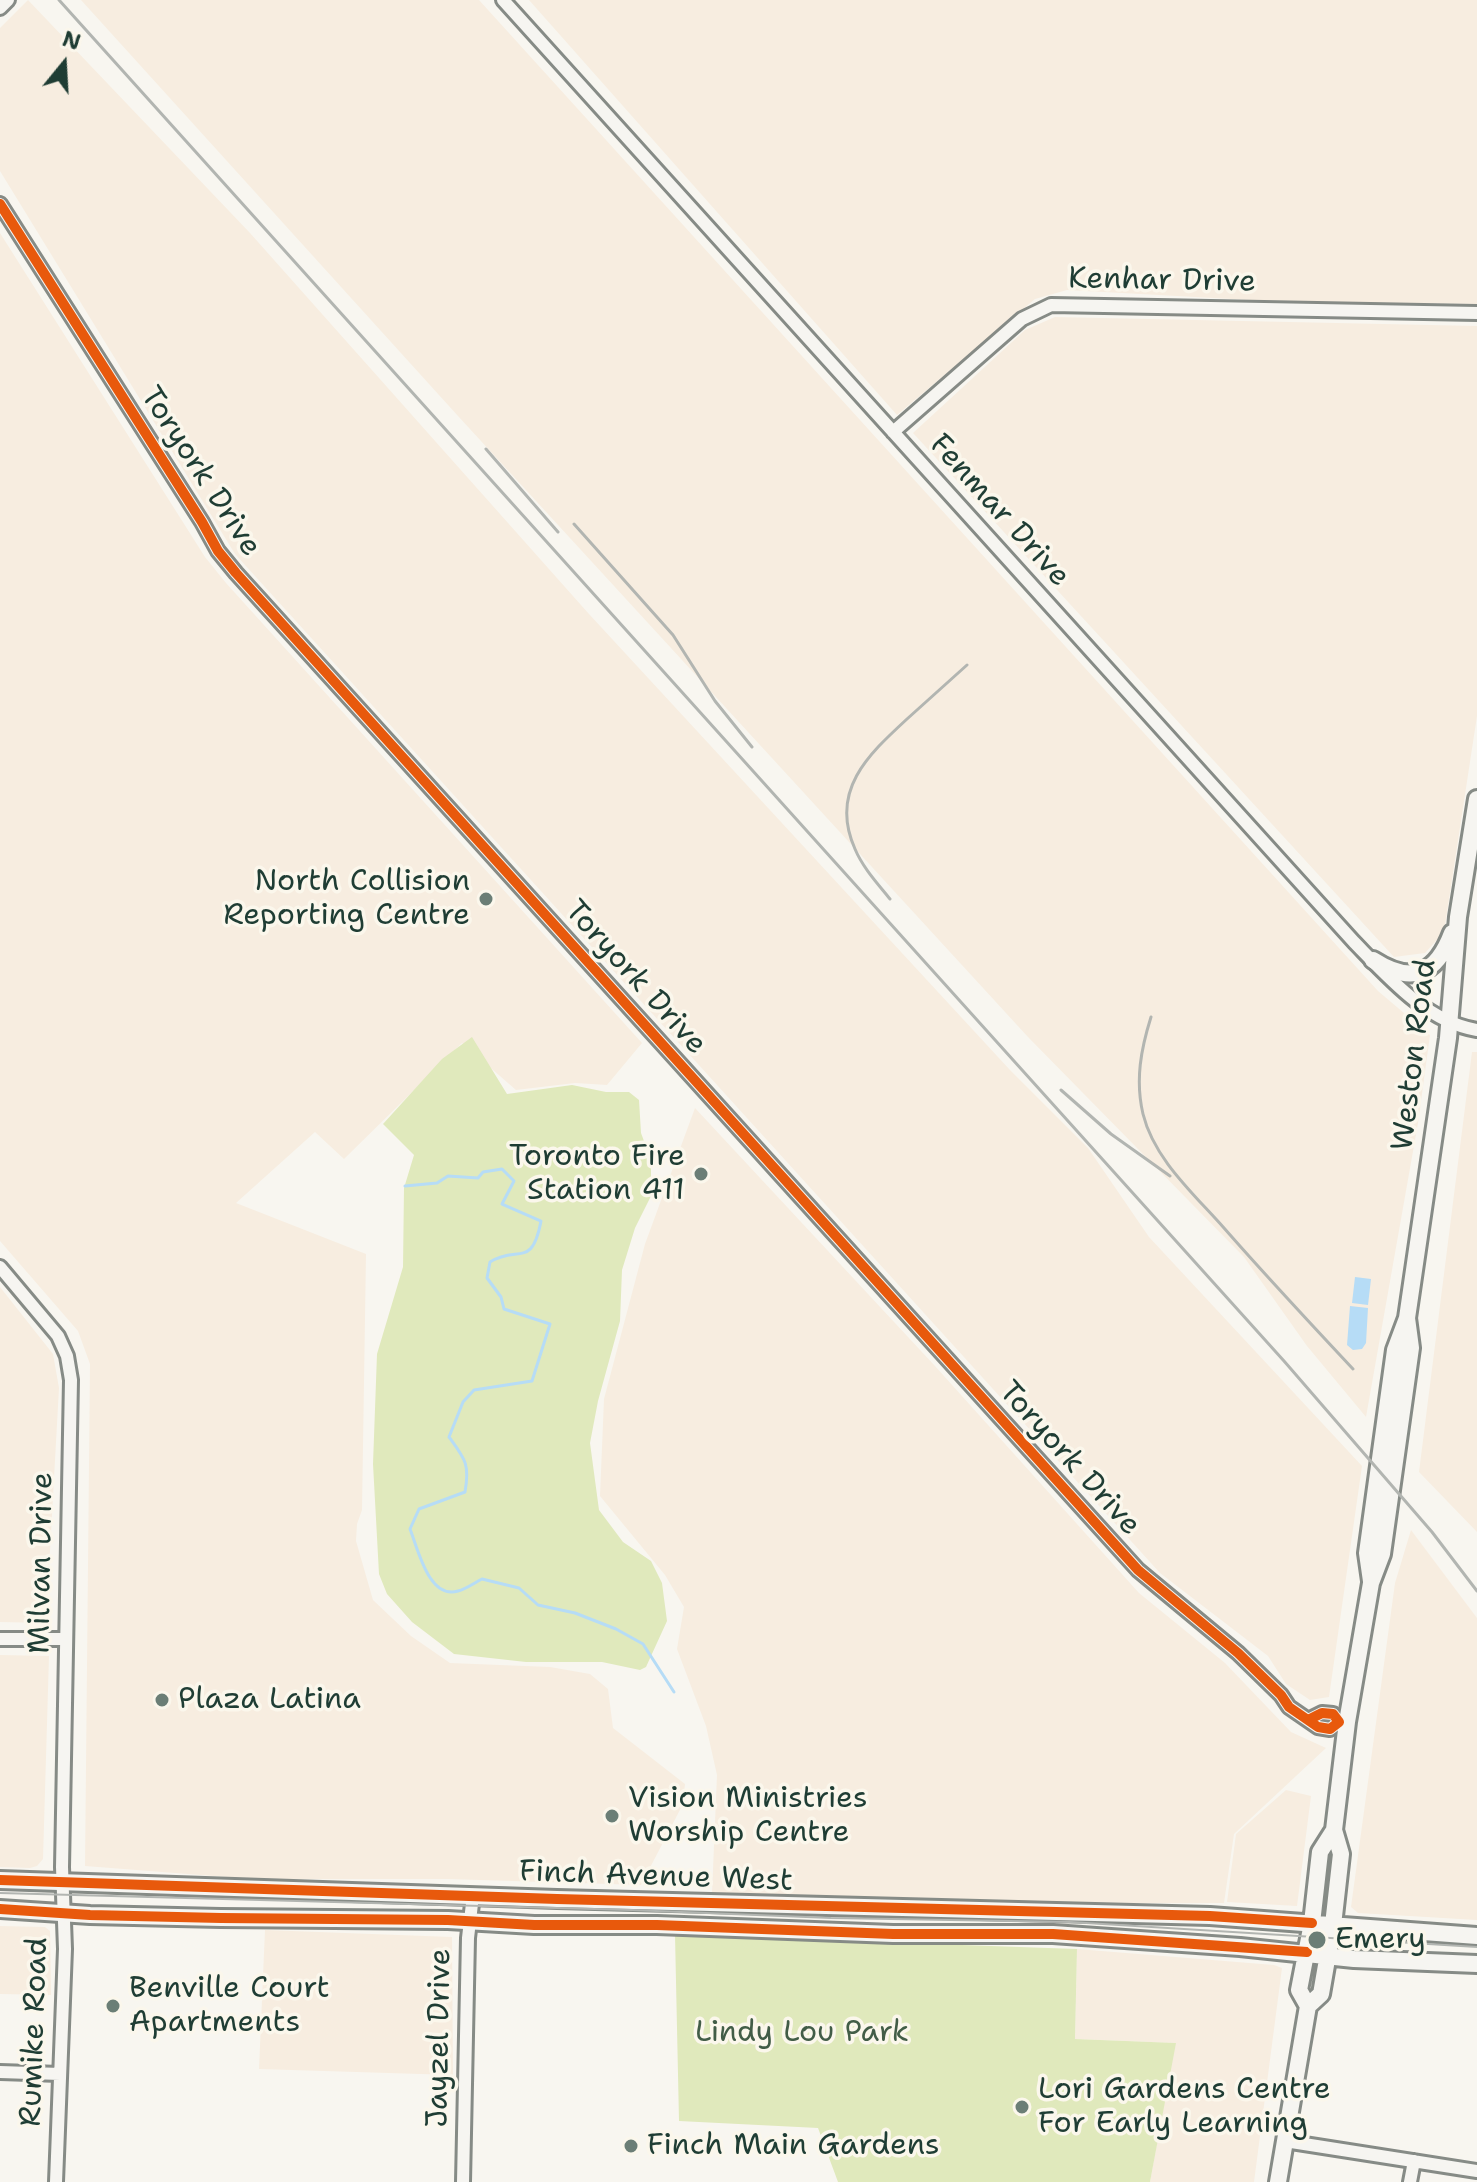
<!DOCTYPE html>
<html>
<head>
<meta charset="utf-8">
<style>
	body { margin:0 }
	#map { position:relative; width:1477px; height:2182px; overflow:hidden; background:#f8f6f0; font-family:"Shantell Sans",sans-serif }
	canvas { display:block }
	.north { position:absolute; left:24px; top:24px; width:80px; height:80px; -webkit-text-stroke:6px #fbf7ec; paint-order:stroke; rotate:18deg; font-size:22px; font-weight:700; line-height:32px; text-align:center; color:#1f3d34 }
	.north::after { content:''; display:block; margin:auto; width:28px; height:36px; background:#1f3d34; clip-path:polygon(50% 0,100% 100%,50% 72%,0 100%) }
</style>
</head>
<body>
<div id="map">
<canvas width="1477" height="2182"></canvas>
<div class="north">N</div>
</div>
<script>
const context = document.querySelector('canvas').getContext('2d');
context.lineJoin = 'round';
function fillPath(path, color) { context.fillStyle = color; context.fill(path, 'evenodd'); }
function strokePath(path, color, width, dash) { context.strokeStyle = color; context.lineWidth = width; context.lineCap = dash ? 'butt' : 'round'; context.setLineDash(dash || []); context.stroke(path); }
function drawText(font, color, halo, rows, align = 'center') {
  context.font = font + ' "Shantell Sans",sans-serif'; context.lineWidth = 7; context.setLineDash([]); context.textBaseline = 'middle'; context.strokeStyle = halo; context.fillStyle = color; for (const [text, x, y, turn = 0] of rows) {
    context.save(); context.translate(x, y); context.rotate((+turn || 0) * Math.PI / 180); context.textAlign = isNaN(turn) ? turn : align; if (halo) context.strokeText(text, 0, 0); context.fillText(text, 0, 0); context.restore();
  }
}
const built = new Path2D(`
	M28 0 250 233 589 614 1010 1070 1088 1148 1149 1237 1362 1466 1329 1697 1310 1700 1286 1684 1268 1656 1160 1573 235 554 0 171V28Z
	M81 0H479L1378 991 1430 1035 1418 1123 1366 1417 1307 1346 1244 1257 1028 1037 458 416Z
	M529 0H1477V304L1287 302 1067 290 1035 299 897 415Z
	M0 233 205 557 226 583 642 1043 607 1085 575 1083 516 1090 462 1043 344 1159 315 1132 236 1203 366 1254 362 1510 357 1524 356 1541 373 1600 411 1636 450 1663 550 1667 590 1674 608 1689 613 1728 685 1784 683 1804 641 1885 448 1879H252L85 1866 90 1364 78 1331 0 1241Z
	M1055 317 1477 326V716L1444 932 1425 953 1394 957 913 433 1025 330Z
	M1472 1052H1477V1532L1419 1472Z
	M695 1108 935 1366 1139 1593 1225 1663 1291 1732 1326 1748 1234 1834 1224 1903H987L959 1907 712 1893 717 1775 706 1726 677 1649 684 1607 665 1575 600 1496 604 1399 645 1244Z
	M0 1287 53 1354 59 1388 46 1623 0 1622Z
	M1411 1530 1477 1618V1920L1358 1913 1351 1907 1395 1583Z
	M0 1655 49 1656 43 1859 37 1866 30 1868 0 1867Z
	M1286 1790 1311 1796 1297 1906 1227 1902 1236 1834Z
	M0 1926 45 1927 50 1931 51 1995 0 1994Z
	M265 1930 452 1937 453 2075 259 2069Z
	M1077 1949 1274 1965 1282 1968 1254 2182H1150L1175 2043 1075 2039Z`);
const green = new Path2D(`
	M472 1037 507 1094 572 1085 606 1092H629L639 1100 641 1133 651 1160V1196L635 1228 622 1270 620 1321 598 1401 590 1443 599 1510 623 1542 651 1561 662 1583 667 1621 646 1667 640 1670 602 1662H526L454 1654 412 1622 387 1594 379 1574 373 1464 377 1354 403 1267 404 1188 414 1155 383 1124 442 1059Z
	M675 1935 1077 1949 1075 2039 1176 2043 1150 2182H838L818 2128 679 2121Z`);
const water = new Path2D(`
	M1355 1277 1371 1279 1368 1305 1352 1303Z
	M1350 1306 1368 1308 1366 1343 1362 1349 1353 1350 1347 1345Z`);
const stream = new Path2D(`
	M405 1186 437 1183 448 1176 478 1178 483 1172 502 1169 514 1181 502 1204 541 1221C532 1269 518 1245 490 1262L487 1278 501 1297 504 1309 550 1324 532 1381 474 1390 463 1402 449 1437C465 1459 470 1464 465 1492L419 1509 410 1529C418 1549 429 1600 458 1591 466 1589 474 1583 482 1579L519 1588 538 1605 575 1613 616 1629 643 1644 674 1692`);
const minor = new Path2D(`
	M503 0 1354 942C1388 977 1427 1022 1477 1030
	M0 8 8 0
	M0 204 202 522 218 551 236 573 1138 1570 1238 1653 1281 1695 1289 1707 1318 1727 1330 1729 1339 1722 1333 1714 1322 1713 1310 1719
	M893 432 1022 319 1051 305 1477 313
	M0 1267 58 1336 67 1356 71 1380 62 1867 65 1949 56 2182
	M0 1639H66
	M0 2072 60 2074
	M1285 2141 1477 2171
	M463 2182 468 1938 473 1895
	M1410 2182 1414 2161`);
const major = new Path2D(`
	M1373 960C1412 985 1436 975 1452 933
	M1371 1581 1367 1553 1395 1350 1407 1318 1448 1038 1458 917 1477 799
	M0 1880 557 1899 1210 1916 1477 1936
	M0 1909 90 1915 221 1918 448 1920 534 1925H657L893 1934H1053L1240 1947 1354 1959 1477 1964
	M1308 2006 1299 1990 1312 1923 1320 1852 1334 1830
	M1278 2182 1308 2006 1321 1994 1333 1925 1341 1854 1334 1830 1347 1722 1371 1583 1382 1554 1411 1348 1407 1318`);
const tram = new Path2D(`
	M0 1893 631 1910 831 1918 1070 1922 1477 1947`);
const rail = new Path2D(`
	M59 0 1284 1361 1432 1532 1477 1591
	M486 449 558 532
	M574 524 673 635 715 701 752 747
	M890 899C878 884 863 868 855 849 829 791 868 755 907 719 927 701 947 683 967 665
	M1151 1017C1141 1049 1135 1080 1143 1114 1154 1159 1194 1194 1224 1228 1266 1276 1309 1322 1353 1369
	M1061 1090 1111 1134 1170 1176`);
const cycleway = new Path2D(`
	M0 204 202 522 218 551 236 573 1138 1570 1238 1653 1281 1695 1289 1707 1318 1727 1330 1729 1339 1722 1333 1714 1322 1713 1310 1719
	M0 1880 557 1899 1210 1916 1312 1923
	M0 1909 90 1915 221 1918 448 1920 534 1925H657L893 1934H1053L1307 1952`);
const markers = [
	[486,899,8,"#6b7e76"],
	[701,1174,8,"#6b7e76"],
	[162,1700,8,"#6b7e76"],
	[612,1816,8,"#6b7e76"],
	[1317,1940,10,"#6b7e76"],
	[113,2006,8,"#6b7e76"],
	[1022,2107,8,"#6b7e76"],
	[631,2146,8,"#6b7e76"]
];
const streetNames = [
	["Kenhar Drive",1162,281,1],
	["Toryork Drive",200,472,57],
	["Fenmar Drive",999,511,48],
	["Toryork Drive",635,978,48],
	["Weston Road",1415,1055,-83],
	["Toryork Drive",1069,1459,48],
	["Milvan Drive",42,1563,-89],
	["Finch Avenue West",656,1877,2],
	["Rumike Road",35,2032,-88],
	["Jayzel Drive",440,2038,-89]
];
const poiNames = [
	["North Collision",470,882,"right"],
	["Reporting Centre",470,916,"right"],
	["Toronto Fire",685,1157,"right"],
	["Station 411",685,1191,"right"],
	["Plaza Latina",178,1700],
	["Vision Ministries",628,1799],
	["Worship Centre",628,1833],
	["Emery",1335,1940],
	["Benville Court",129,1989],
	["Apartments",129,2023],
	["Lori Gardens Centre",1038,2090],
	["For Early Learning",1038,2124],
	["Finch Main Gardens",647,2146]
];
const parkNames = [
	["Lindy Lou Park",802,2033]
];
fillPath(built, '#f7ede0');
fillPath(green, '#e0e9bc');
fillPath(water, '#b6dcf6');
strokePath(stream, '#b6dcf6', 3);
strokePath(minor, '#868b86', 18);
strokePath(major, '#868b86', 22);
strokePath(minor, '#f6f5f1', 12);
strokePath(major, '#f6f5f1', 16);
strokePath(tram, '#b2b5b1', 2);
strokePath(rail, '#b2b5b1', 3);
strokePath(cycleway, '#e8590c', 10);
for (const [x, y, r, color] of markers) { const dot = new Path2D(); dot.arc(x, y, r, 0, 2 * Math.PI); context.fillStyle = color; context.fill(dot); strokePath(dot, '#fbf7ec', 3); }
drawText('30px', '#1f3d34', '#fbf7ec', streetNames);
drawText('30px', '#1f3d34', '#fbf7ec', poiNames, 'left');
drawText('30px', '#425d47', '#fbf7ec', parkNames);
</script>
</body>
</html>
